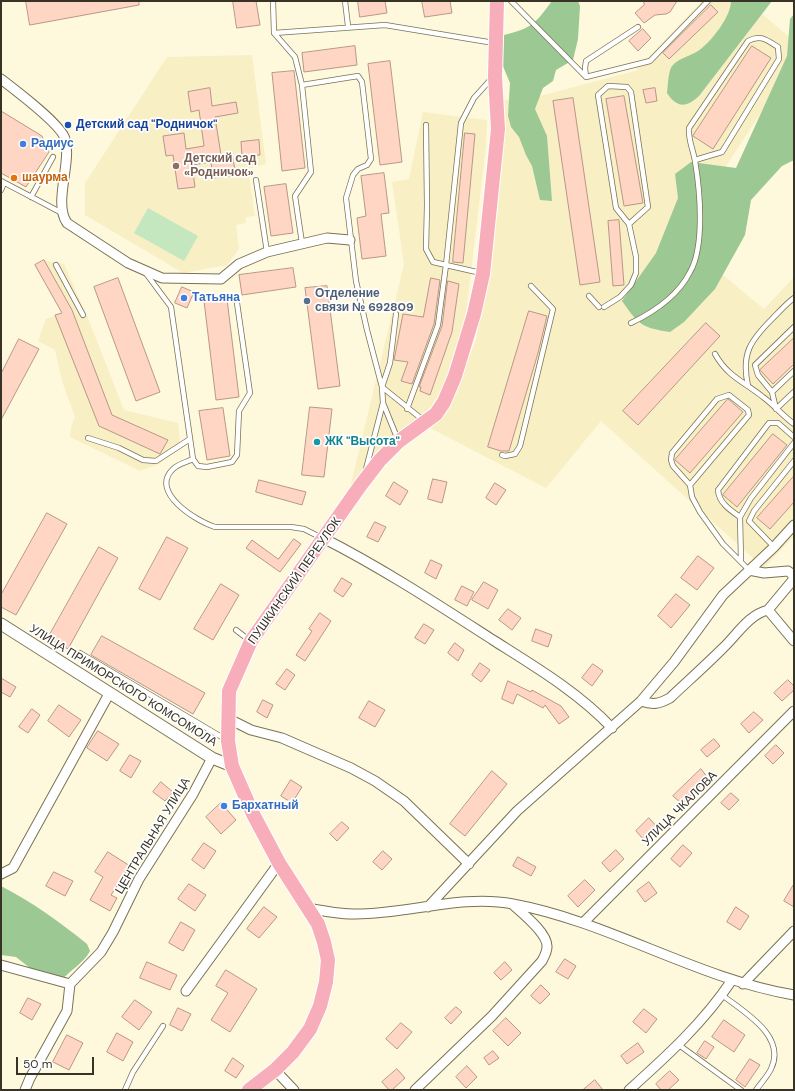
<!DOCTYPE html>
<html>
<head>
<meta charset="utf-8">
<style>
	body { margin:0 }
	#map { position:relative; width:795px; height:1091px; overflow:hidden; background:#fef9dd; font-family:"DM Sans",sans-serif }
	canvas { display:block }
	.frame { position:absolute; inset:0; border:2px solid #373427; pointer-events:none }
	.scale { position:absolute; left:16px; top:1057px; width:78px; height:18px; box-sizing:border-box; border:2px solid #373427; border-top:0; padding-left:5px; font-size:12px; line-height:14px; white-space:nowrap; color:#373427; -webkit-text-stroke:3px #fff; paint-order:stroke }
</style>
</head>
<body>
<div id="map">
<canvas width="795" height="1091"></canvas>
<div class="frame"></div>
<div class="scale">50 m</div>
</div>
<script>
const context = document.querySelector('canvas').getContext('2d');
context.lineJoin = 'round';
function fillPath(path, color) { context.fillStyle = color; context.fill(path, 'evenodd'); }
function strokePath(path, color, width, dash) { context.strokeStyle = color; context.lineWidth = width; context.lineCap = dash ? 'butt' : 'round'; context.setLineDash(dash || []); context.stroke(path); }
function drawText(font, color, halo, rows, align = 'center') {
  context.font = font + ' "DM Sans",sans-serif'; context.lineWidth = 3.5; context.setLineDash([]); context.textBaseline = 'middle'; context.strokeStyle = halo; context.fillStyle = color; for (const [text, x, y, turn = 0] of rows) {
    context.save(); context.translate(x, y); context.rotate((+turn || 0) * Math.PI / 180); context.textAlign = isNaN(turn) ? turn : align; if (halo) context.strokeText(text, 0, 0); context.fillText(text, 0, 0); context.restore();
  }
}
const built = new Path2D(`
	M702 1H747L794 41V62L679 238 764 309 794 277V536L764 568 601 421 546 488 430 428 451 403 476 340 487 281 499 101 536 97 635 71Z
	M252 55 266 164 248 169 255 216 246 217V223L236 225 239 249 227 265 183 273 85 215V183L167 57Z
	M423 112 487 120 486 147 465 322 445 384 431 407 392 440 350 488 404 264 392 182 409 179Z
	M44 260 64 264 88 318 124 410 178 423 180 441 175 452 159 464 140 471 70 437 71 427 75 417 63 384 55 350 38 341 46 319 62 313 35 265Z`);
const green = new Path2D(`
	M148 208 198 236 184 261 134 233Z`);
const forest = new Path2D(`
	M552 1H578L580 6 578 39 573 60 556 70 553 81 543 88 535 109 547 136 552 201 540 200 532 166 526 155 519 137 511 127 508 116 510 83 500 59 498 46 504 35C532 28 535 24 552 1Z
	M731 1H772L699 96C686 108 677 108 667 93 668 86 668 72 672 66 680 57 689 57 698 51 711 42 731 17 731 1Z
	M794 14V160L782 166 751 200 745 235 715 289 684 322 670 332C642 328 638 324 622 301L656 253 678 198 675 174 691 162 736 168 787 56 790 19Z
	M1 886C32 902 60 922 87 944L90 951C84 963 70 970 61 981L48 978 30 968 16 957 1 955Z`);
const building = new Path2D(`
	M26 1H139V5L30 25Z
	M233 1H256L260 25 237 28Z
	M358 1H385L387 13 360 17Z
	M422 1H450L452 13 425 17Z
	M644 1H677L670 12 666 14 655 15 644 23 635 13 644 5Z
	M711 5 718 12 669 59 663 53Z
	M643 29 651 38 638 51 629 41Z
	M355 46 357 65 304 72 302 53Z
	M752 46 771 58 713 149 693 136Z
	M390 61 402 162 380 165 368 64Z
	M294 71 305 168 282 171 272 73Z
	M210 88 212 106 236 102 238 113 215 117 221 155 232 154 236 175 213 178 211 162 192 165 195 187 178 189 173 155 166 156 163 136 184 133 186 149 204 146 199 110 191 112 188 92Z
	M655 88 657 101 646 103 643 90Z
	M624 96 643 203 624 206 606 99Z
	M573 98 600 282 580 285 553 101Z
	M1 111 42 136 49 152 26 187 1 173Z
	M465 133 475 134 463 263 453 262Z
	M259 140 260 155 242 156 241 142Z
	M384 173 389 213 381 214 386 256 362 259 357 218 366 216 361 176Z
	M286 184 293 233 271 236 264 187Z
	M619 220 624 285 613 286 608 221Z
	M44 260 72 310 112 415 168 440 160 454 99 426 55 315 62 313 35 265Z
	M293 268 296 287 242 295 239 275Z
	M118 278 160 392 136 401 94 287Z
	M431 278 440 280 434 324 412 384 401 381 408 362 394 360 403 314 423 317Z
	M448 281 459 284 452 332 430 395 420 391 421 387H419L442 326Z
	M327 286 340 386 318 389 305 288Z
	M182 287 194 292 187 308 175 303Z
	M227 299 239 397 216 400 204 301Z
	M529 311 547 316 538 353 509 451H501L488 447Z
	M706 323 720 336 638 425 623 411Z
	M794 338V364L773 384 760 370Z
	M19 339 39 349 1 420V374Z
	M728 399 743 412 690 473 675 460Z
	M310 407 332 409 324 477 302 475Z
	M223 408 230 456 207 460 199 411Z
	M773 434 787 445 737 507 723 495Z
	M794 476V502L770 529 757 518Z
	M433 479 447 482 442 503 428 499Z
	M259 480 306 492 302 505 256 492Z
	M394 482 408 491 400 505 386 496Z
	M495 483 506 490 496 505 486 498Z
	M47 513 67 524 16 615 1 607V595Z
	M375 522 386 527 378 542 367 537Z
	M167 537 188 548 160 600 139 589Z
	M294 539 301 544 280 572 246 548 252 540 278 559Z
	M99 547 118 558 68 649 48 638Z
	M698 556 714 568 697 590 681 578Z
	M431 560 442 565 436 579 425 573Z
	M342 578 352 584 343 597 334 591Z
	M484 582 498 590 488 609 472 600Z
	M221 584 239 595 213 640 194 629Z
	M462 586 474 592 467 606 455 600Z
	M676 594 690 605 671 628 658 616Z
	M508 609 521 618 512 630 499 620Z
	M320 613 331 621 305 661 296 655 312 631 309 629Z
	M424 624 434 630 425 644 415 638Z
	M536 629 552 635 548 647 532 641Z
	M102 636 205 693 193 714 91 655Z
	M455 643 464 650 458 661 448 653Z
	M480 663 490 670 481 682 472 675Z
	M593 664 603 671 592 686 582 678Z
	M287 669 295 675 285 690 276 684Z
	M1 678 16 687 10 697 1 692Z
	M788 680 794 686V690L782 701 774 693Z
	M508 681 531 692 532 690 561 706 569 717 559 724 545 705 543 708 517 694 513 704 502 699Z
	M263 700 273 705 267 718 257 712Z
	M369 701 385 710 375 727 359 718Z
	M59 705 81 720 69 737 48 721Z
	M32 709 40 715 28 733 19 727Z
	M754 712 763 720 749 733 741 724Z
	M98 731 119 744 107 761 87 748Z
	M714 739 720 746 707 757 701 750Z
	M776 745 784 753 773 764 765 756Z
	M130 755 141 761 131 778 120 771Z
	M701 769 708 778 682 804 673 796Z
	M492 771 507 784 465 836 450 824Z
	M291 780 302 787 292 803 281 796Z
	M161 782 173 792 165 801 153 792Z
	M731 793 739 800 729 810 721 803Z
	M221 803 236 820 221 834 206 817Z
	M649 818 657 827 643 839 636 831Z
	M342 822 349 828 337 841 330 834Z
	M204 843 216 851 204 869 192 860Z
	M683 845 692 853 680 867 671 859Z
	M616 850 624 859 610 872 602 863Z
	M383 851 392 859 382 870 373 862Z
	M108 852 130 866 111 895 117 898 110 911 90 900 103 877 95 872Z
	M518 857 536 867 531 876 513 866Z
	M54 872 73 881 65 896 46 886Z
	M585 880 595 890 578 907 568 896Z
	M649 882 657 893 645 902 637 891Z
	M189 884 206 895 195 911 178 899Z
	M794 884V907L784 901Z
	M264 907 277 917 259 938 247 929Z
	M736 907 749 916 740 930 727 922Z
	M181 922 195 930 183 951 169 943Z
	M565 959 576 966 568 979 556 972Z
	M147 962 177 975 170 990 140 978Z
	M505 962 512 970 501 980 494 973Z
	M226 970 257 989 230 1032 211 1020 228 993 216 986Z
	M541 985 550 994 540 1004 531 996Z
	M28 998 41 1004 32 1020 20 1013Z
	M135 1000 152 1012 139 1030 122 1017Z
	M456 1007 462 1012 451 1024 445 1018Z
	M178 1008 191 1014 182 1031 170 1025Z
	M644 1009 657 1019 646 1033 633 1022Z
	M506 1018 521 1033 508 1046 493 1031Z
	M724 1020 745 1035 734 1052 712 1037Z
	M401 1023 412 1032 397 1049 386 1039Z
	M117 1033 133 1042 123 1061 107 1052Z
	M67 1035 83 1043 69 1070 53 1062Z
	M705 1041 714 1047 706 1059 697 1053Z
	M638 1043 644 1052 627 1064 621 1056Z
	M493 1051 499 1058 489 1065 484 1058Z
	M233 1058 244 1066 236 1078 225 1071Z
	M750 1059 760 1065 745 1087 736 1080Z
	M467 1066 477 1077 466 1088 456 1077Z
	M397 1069 405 1078 392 1090H389L382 1082Z
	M670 1071 679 1080 668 1090H661L656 1084Z
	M595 1080 603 1090H583Z`);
const service = new Path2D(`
	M273 1 274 33 295 57 302 85
	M345 1 348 26
	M511 1 586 77 650 61 708 1
	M274 33 385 25 494 43
	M586 77 585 68 586 61 638 27
	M426 125 427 205 426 249 433 262 481 273
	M256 180 267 252
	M1 181 62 213
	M1 190 4 183
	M31 197 53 157
	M302 243 295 196 311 172 302 85 358 76 362 82 371 159 367 165 358 169 353 175 346 198 356 281 367 330 382 387 383 403 366 469
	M56 265 83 315
	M145 272 171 307 193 459 198 466 207 467 232 462 237 455 239 411 250 393 236 296
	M589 296 599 307
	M604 307 620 297 631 285 636 273V257L629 224 616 208 598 95 608 86 627 87 631 92 648 207 629 224
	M396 314 390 363 382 387 423 420
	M631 323C654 312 678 296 690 272 705 246 700 190 695 161 693 149 688 140 689 128L748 41C760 34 767 40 778 47L779 59 722 152 695 160
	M715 354C728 377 743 381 763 397 774 405 783 416 794 424
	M748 386C741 354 750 341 772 319 779 312 786 304 794 298
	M772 392 794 371
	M383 403 398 440
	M407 409 438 325 446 265 461 123 474 98 492 78
	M776 409 772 392 758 375 755 365 794 327
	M776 409 794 392
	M88 438 119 448 143 460 156 461 190 439
	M502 455 505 456 515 454 520 446 553 309 531 286
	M193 459C187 462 178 464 173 469 149 492 196 521 215 527H291L304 529 322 538
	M690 485 749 415 748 410 729 395 717 399 672 453 671 460 673 466 690 485 692 497 700 512 723 544 749 570
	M740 517 751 498 794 443
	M774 547 749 521 754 511 794 461
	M741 560 740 517C730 510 719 503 718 490L769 423H778L794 437
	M236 630 249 640
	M80 653 225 739
	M722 995C744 1012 787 1036 771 1069 767 1077 761 1083 756 1090
	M679 1045 741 1090
	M125 1090 133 1072 163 1026`);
const minor = new Path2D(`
	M1 79C14 89 62 125 65 139 72 163 53 203 67 223L128 263 162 278 221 279 239 264 267 252 327 238 350 240
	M323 538C382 568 437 604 493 640 534 666 578 692 612 728
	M749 570 764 573 788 571 793 575V580L768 610 794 641
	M641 701C653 705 659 704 670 698 688 681 706 665 723 648 737 635 748 615 768 610
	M229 719 251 730 282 738 351 768 375 781 404 801 469 864
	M1 874 13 868 109 694
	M428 907 517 811 641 701 674 662 723 595 774 547 794 525
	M308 908C323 911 338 914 353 914 406 915 460 894 513 904 610 922 695 978 794 995
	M583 923 794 711
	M1 965 70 984
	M743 984 794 931
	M186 991 279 863
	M275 1070 294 1090
	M25 1090 30 1078 67 1011 70 984 101 952 113 932 139 879 193 794 212 758
	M415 1090 492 1016 542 961C544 957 547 952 547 947 548 933 522 913 512 904
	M629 1090C667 1056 704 1022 732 980`);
const tertiary = new Path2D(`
	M1 624 212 758 232 766`);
const primary = new Path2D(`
	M249 1090 275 1070 293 1052 310 1029 320 1006 326 982 328 960 324 942 318 924 279 863 253 814 232 766 228 741 229 691 251 641 360 486 380 460 399 441 436 414 444 402 455 376 474 314 483 274 498 129 495 76 497 1`);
const markers = [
	[68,125,4,"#1a4fb4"],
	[23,144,4,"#3f7fe0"],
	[176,166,4,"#8d6e63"],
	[14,178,4,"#e8710a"],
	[184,298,4,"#3f7fe0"],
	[307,301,4,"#5c6f8a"],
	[317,442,4,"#0f9aa8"],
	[224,806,4,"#3f7fe0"]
];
const transitNames = [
	["Детский сад \"Родничок\"",76,125]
];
const shopNames = [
	["Радиус",31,144],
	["Татьяна",192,298],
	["Бархатный",232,806]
];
const educationNames = [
	["Детский сад",184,159],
	["«Родничок»",184,173]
];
const foodNames = [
	["шаурма",22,178]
];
const serviceNames = [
	["Отделение",315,294],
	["связи № 692809",315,308]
];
const cultureNames = [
	["ЖК \"Высота\"",325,442]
];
const streetNames = [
	["ПУШКИНСКИЙ ПЕРЕУЛОК",295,581,-55],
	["УЛИЦА ПРИМОРСКОГО КОМСОМОЛА",123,686,32],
	["УЛИЦА ЧКАЛОВА",680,809,-45],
	["ЦЕНТРАЛЬНАЯ УЛИЦА",153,836,-59]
];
fillPath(built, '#f8efc5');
fillPath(green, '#c5e7c0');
fillPath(forest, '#9cc894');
fillPath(building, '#fed6c3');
strokePath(building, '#b99788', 1);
strokePath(service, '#797354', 6);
strokePath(minor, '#797354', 11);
strokePath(tertiary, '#797354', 13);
strokePath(primary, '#fff', 16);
strokePath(service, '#fff', 4.5);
strokePath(minor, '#fff', 9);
strokePath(tertiary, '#fff', 11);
strokePath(primary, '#f8adbb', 14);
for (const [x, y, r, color] of markers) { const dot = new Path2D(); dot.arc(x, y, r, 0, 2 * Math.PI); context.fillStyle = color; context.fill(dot); strokePath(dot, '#fff', 1.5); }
drawText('bold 12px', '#164399', '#fff', transitNames, 'left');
drawText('bold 12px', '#366cbe', '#fff', shopNames, 'left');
drawText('bold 12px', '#785e54', '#fff', educationNames, 'left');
drawText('bold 12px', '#c56008', '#fff', foodNames, 'left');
drawText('bold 12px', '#4e5e75', '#fff', serviceNames, 'left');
drawText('bold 12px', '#0d838f', '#fff', cultureNames, 'left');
drawText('12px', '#373427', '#fff', streetNames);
</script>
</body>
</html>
